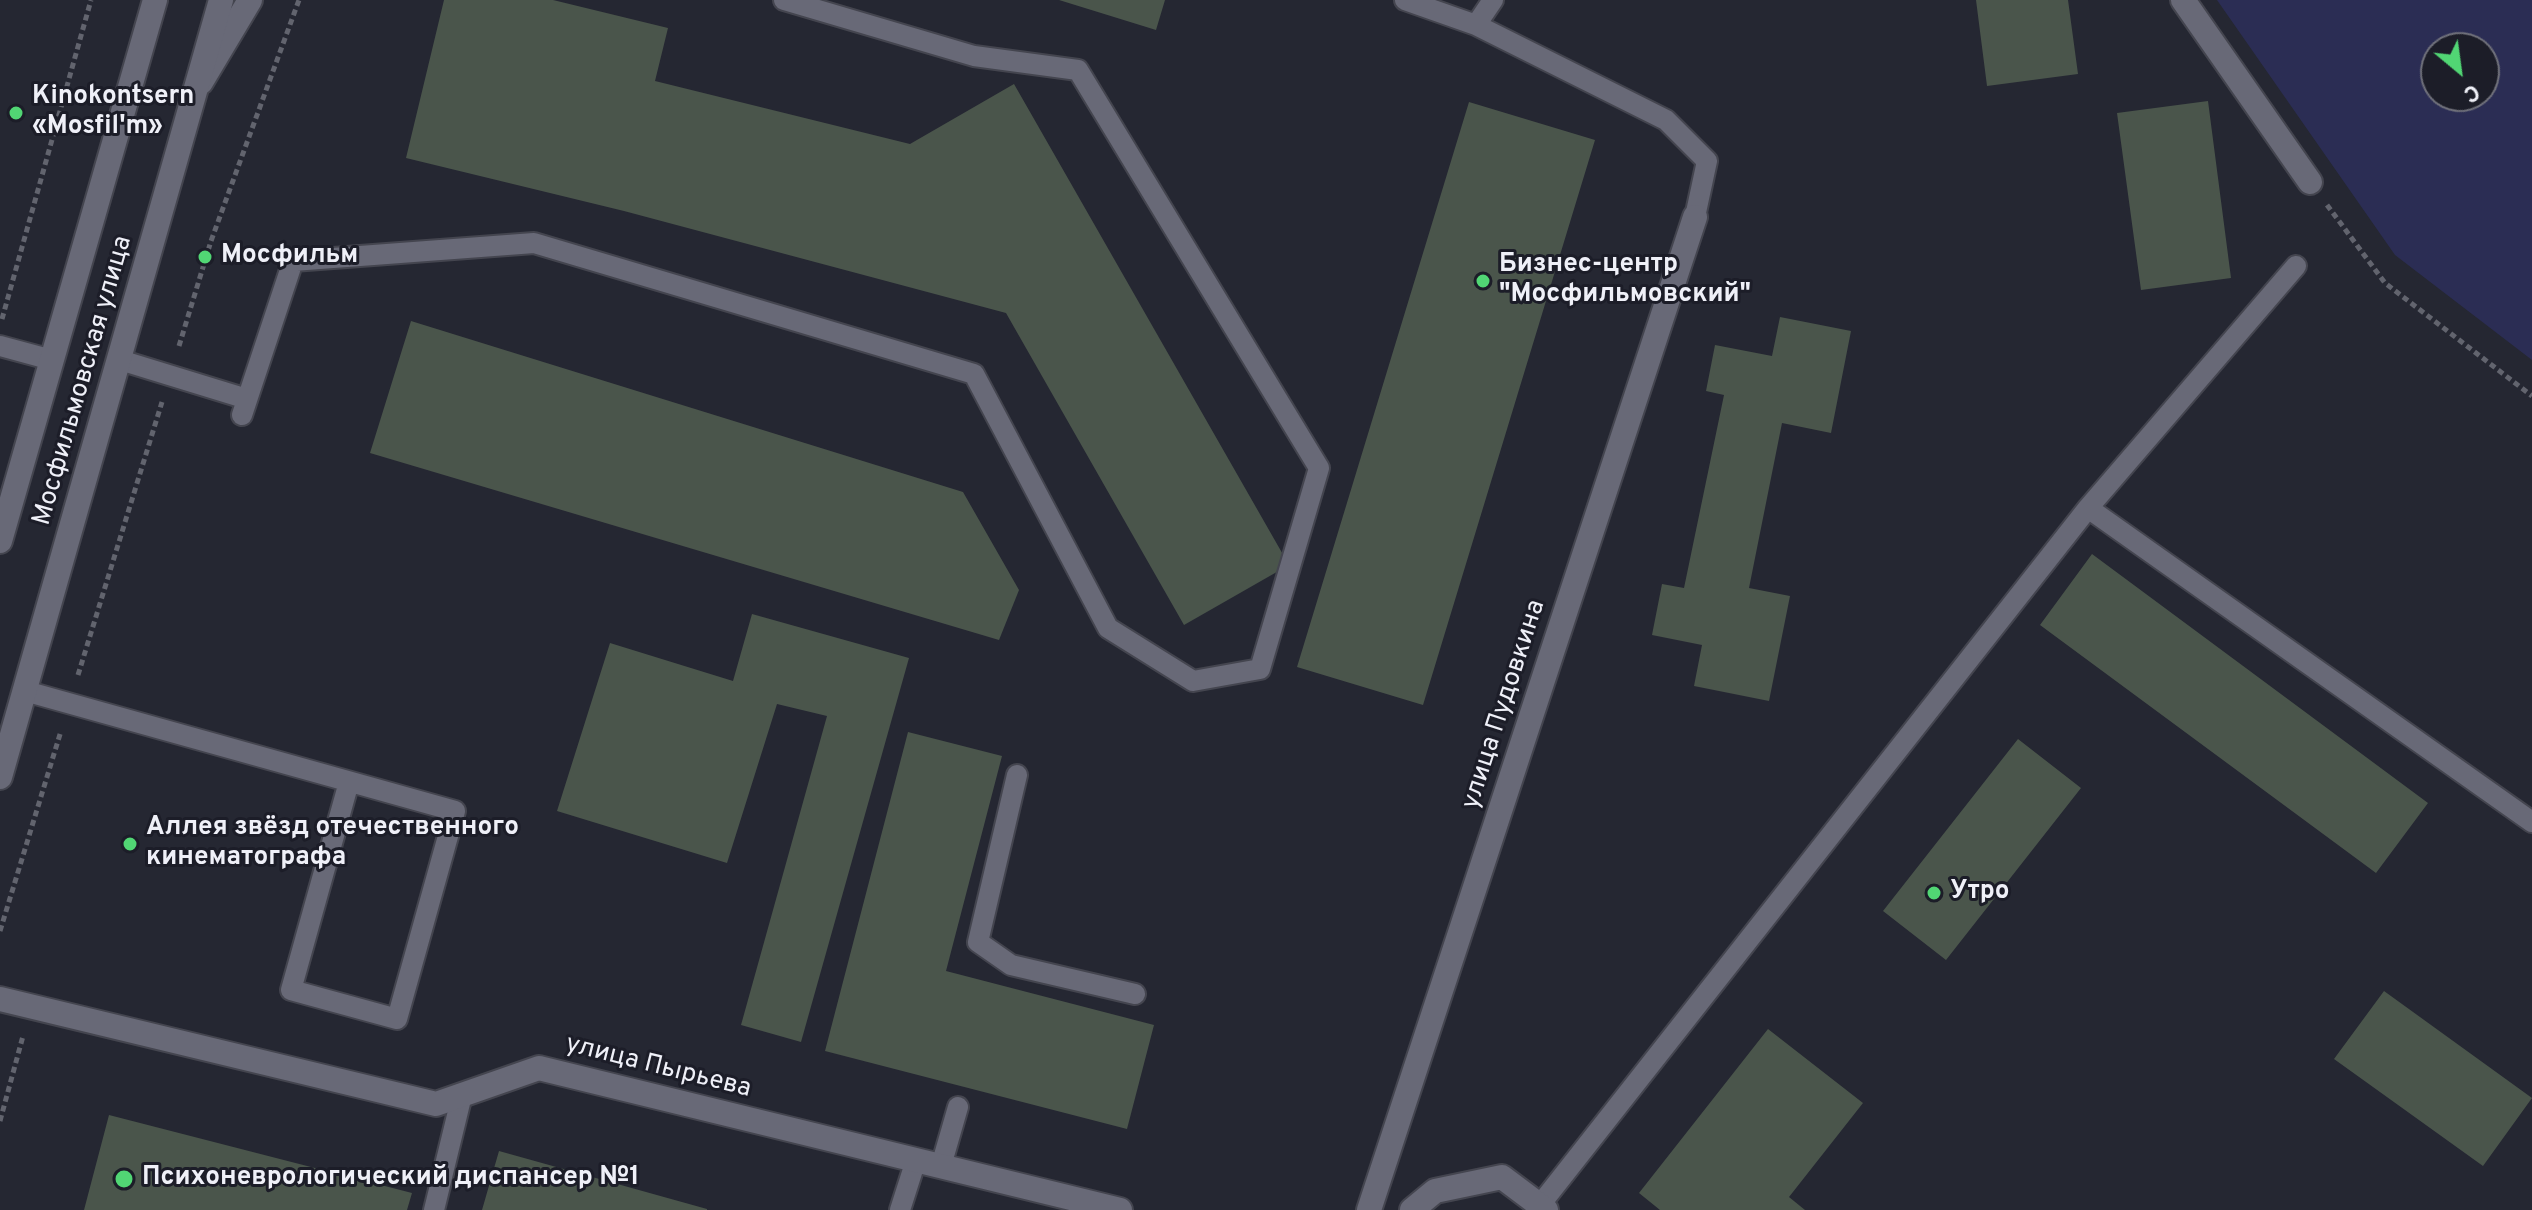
<!DOCTYPE html>
<html>
<head>
<meta charset="utf-8">
<style>
	body { margin:0 }
	#map { position:relative; width:2532px; height:1210px; overflow:hidden; background:#252732; font-family:Overpass,sans-serif }
	canvas { display:block }
	.north { position:absolute; left:2420px; top:32px; width:80px; height:80px; box-sizing:border-box; background:#1c1d28; border:2px solid #70717b; border-radius:50%; rotate:151deg; font-size:22px; font-weight:700; line-height:32px; text-align:center; color:#eff0f8 }
	.north::after { content:''; display:block; margin:auto; width:28px; height:36px; background:#51d674; clip-path:polygon(50% 0,100% 100%,50% 72%,0 100%) }
</style>
</head>
<body>
<div id="map">
<canvas width="2532" height="1210"></canvas>
<div class="north">С</div>
</div>
<script>
const context = document.querySelector('canvas').getContext('2d');
context.lineJoin = 'round';
function fillPath(path, color) { context.fillStyle = color; context.fill(path, 'evenodd'); }
function strokePath(path, color, width, dash) { context.strokeStyle = color; context.lineWidth = width; context.lineCap = dash ? 'butt' : 'round'; context.setLineDash(dash || []); context.stroke(path); }
function drawText(font, color, halo, rows, align = 'center') {
  context.font = font + ' Overpass,sans-serif'; context.lineWidth = 6; context.setLineDash([]); context.textBaseline = 'middle'; context.strokeStyle = halo; context.fillStyle = color; for (const [text, x, y, turn = 0] of rows) {
    context.save(); context.translate(x, y); context.rotate((+turn || 0) * Math.PI / 180); context.textAlign = isNaN(turn) ? turn : align; if (halo) context.strokeText(text, 0, 0); context.fillText(text, 0, 0); context.restore();
  }
}
const green = new Path2D(`
	M2217 0H2532V360L2395 255ZM2436 48H2484V96H2436Z`);
const building = new Path2D(`
	M444 0H553L668 28 655 81 910 144 1014 84 1289 565 1184 625 1006 313 624 211 406 158Z
	M1059 0H1165L1156 30Z
	M1976 0H2068L2078 74 1987 86Z
	M2208 101 2231 278 2141 290 2117 113Z
	M1469 102 1595 140 1423 705 1297 667Z
	M1780 317 1851 331 1831 433 1782 423 1749 588 1790 596 1769 701 1694 686 1702 645 1652 635 1662 584 1684 588 1724 395 1706 391 1715 345 1772 356Z
	M411 321 963 492 1019 590 999 640 370 453Z
	M2092 554 2428 803 2376 873 2040 625Z
	M752 614 909 658 801 1042 741 1025 827 716 777 704 727 863 557 811 610 643 733 681Z
	M908 732 1002 756 946 971 1154 1025 1127 1129 825 1051Z
	M2018 739 2081 788 1946 960 1883 911Z
	M2384 991 2532 1098 2483 1166 2334 1059Z
	M1768 1029 1863 1103 1789 1197 1805 1210H1660L1639 1193Z
	M109 1115 412 1193 407 1210H84Z
	M499 1151 707 1209V1210H482Z`);
const path = new Path2D(`
	M2327 205 2385 283 2532 396
	M2 319 91 0
	M179 346 211 241 299 0
	M78 675 162 402
	M0 931 61 731
	M0 1121 23 1036`);
const lane = new Path2D(`
	M1405 0 1476 25 1493 0
	M1476 25 1666 120 1707 161 1695 217
	M0 346 52 360
	M120 360 247 399
	M242 415 293 261 534 243 974 374 1108 628 1193 681 1260 669 1319 468 1078 70 974 56 784 0
	M2088 508 2296 266
	M25 691 455 811 397 1019 291 990 349 782
	M1017 775 978 942 1011 965 1135 994
	M941 1166 958 1107
	M1540 1205 2088 508 2532 822
	M434 1210 462 1095
	M900 1210 916 1160`);
const street = new Path2D(`
	M2183 0 2310 182
	M201 82 250 0
	M0 999 436 1104 539 1068 1120 1210
	M1369 1210 1695 217
	M1412 1210 1435 1191 1502 1177 1546 1210`);
const secondary = new Path2D(`
	M0 541 155 0
	M0 777 221 0`);
const markers = [
	[16,113,8,"#51d674"],
	[205,257,8,"#51d674"],
	[1483,281,8,"#51d674"],
	[130,844,8,"#51d674"],
	[1934,893,8,"#51d674"],
	[124,1179,10,"#51d674"]
];
const poiNames = [
	["Kinokontsern",32,98],
	["«Mosfil'm»",32,128],
	["Мосфильм",221,257],
	["Бизнес-центр",1499,266],
	["\"Мосфильмовский\"",1499,296],
	["Аллея звёзд отечественного",146,829],
	["кинематографа",146,859],
	["Утро",1950,893],
	["Психоневрологический диспансер №1",142,1179]
];
const streetNames = [
	["Мосфильмовская улица",84,381,-74],
	["улица Пудовкина",1505,705,-72],
	["улица Пырьева",658,1068,14]
];
fillPath(green, '#2b2d54');
fillPath(building, '#4a554b');
strokePath(lane, '#44454f', 24);
strokePath(street, '#44454f', 28);
strokePath(secondary, '#44454f', 28);
strokePath(path, '#62646e', 5, [6, 4]);
strokePath(lane, '#686977', 20);
strokePath(street, '#686977', 24);
strokePath(secondary, '#686977', 24);
for (const [x, y, r, color] of markers) { const dot = new Path2D(); dot.arc(x, y, r, 0, 2 * Math.PI); context.fillStyle = color; context.fill(dot); strokePath(dot, '#1c1d28', 3); }
drawText('bold 26px', '#eff0f8', '#1c1d28', poiNames, 'left');
drawText('26px', '#eff0f8', '#1c1d28', streetNames);
</script>
</body>
</html>
